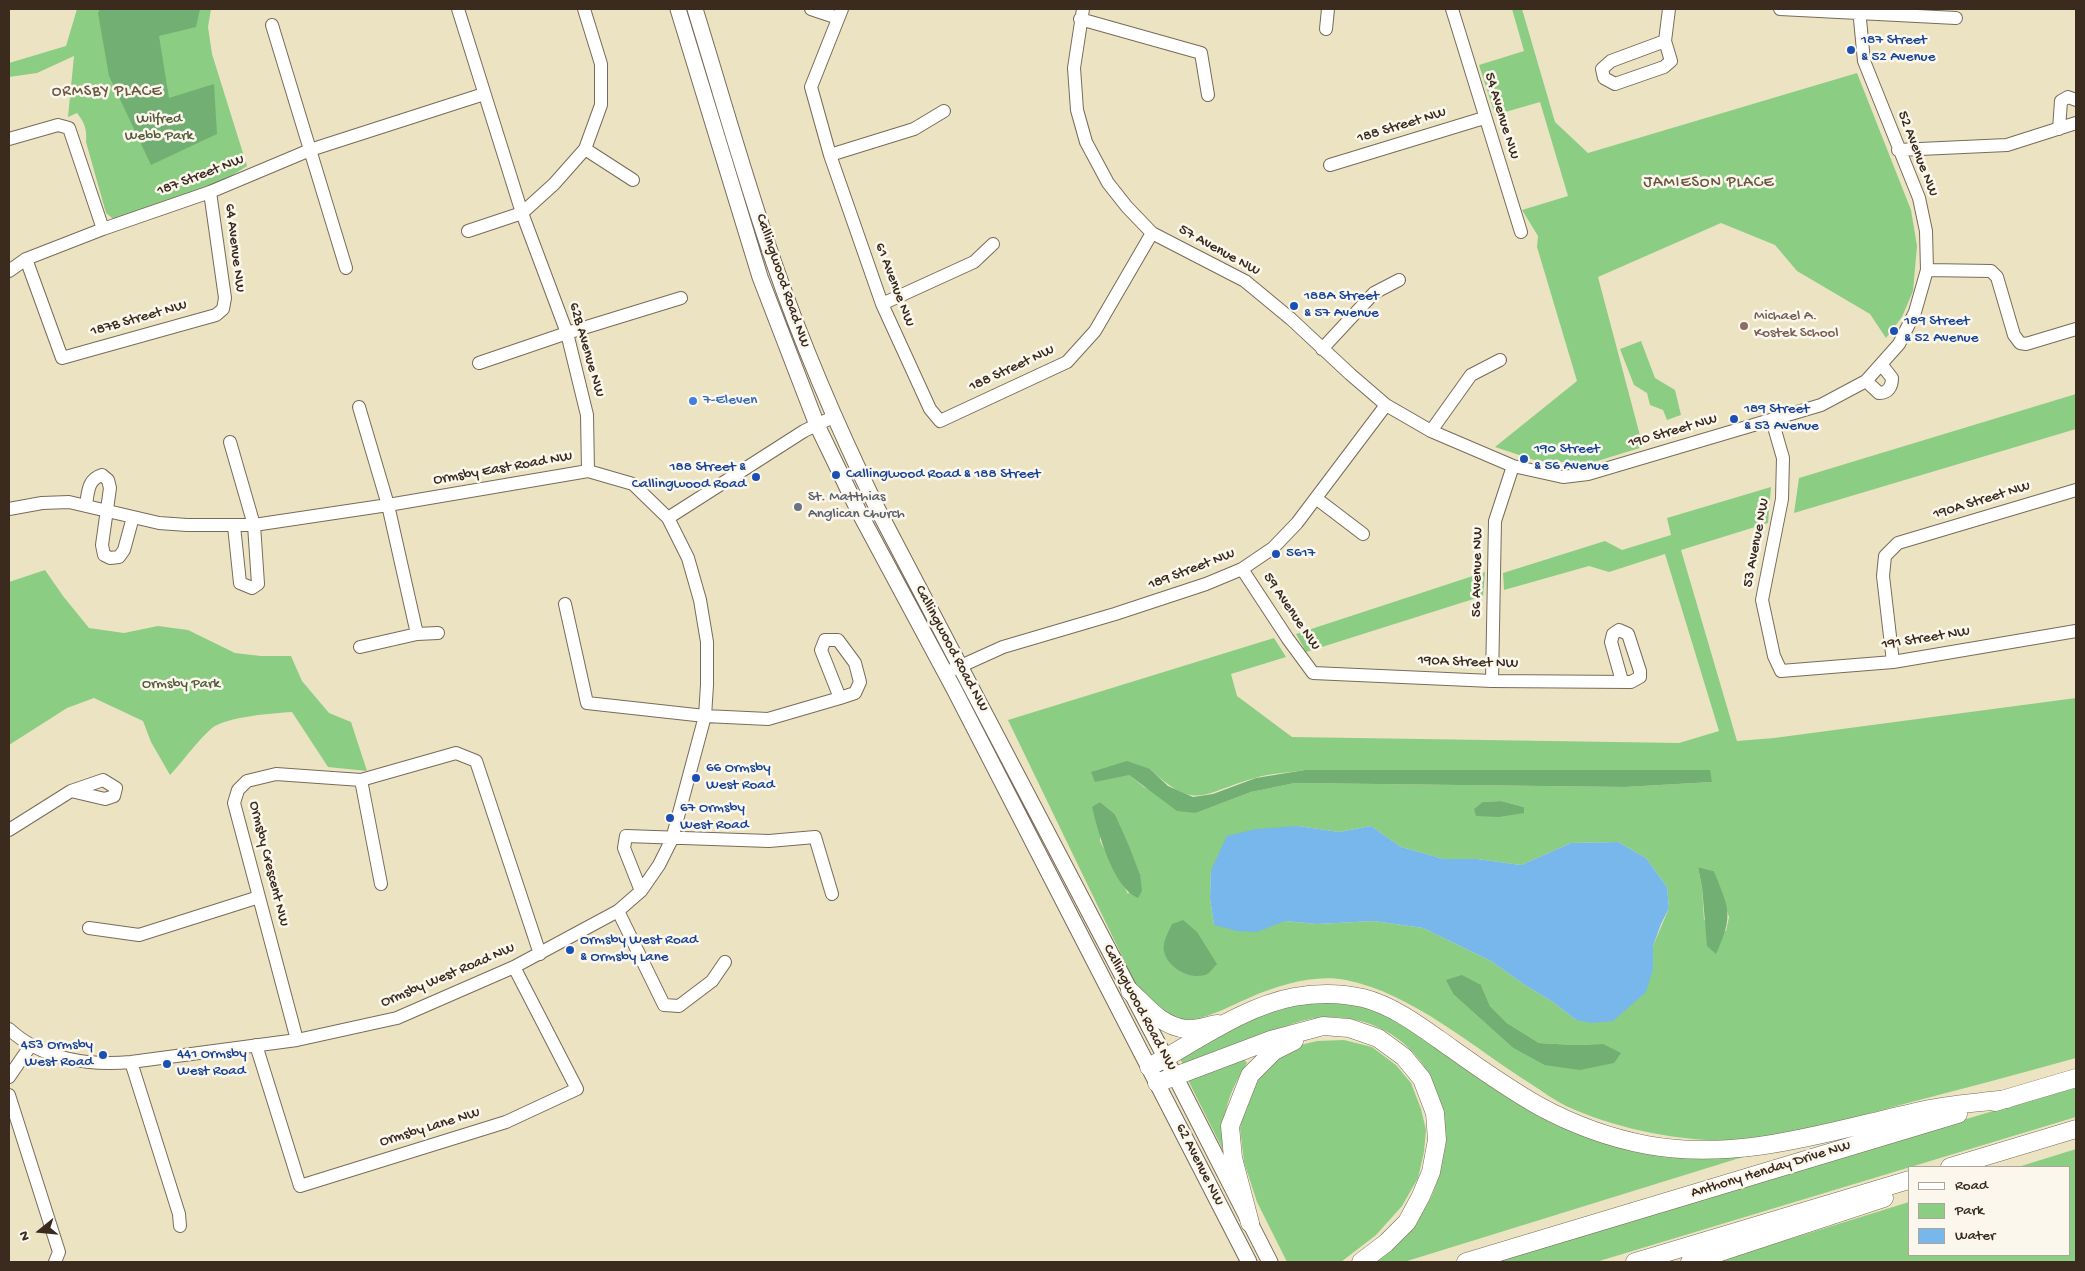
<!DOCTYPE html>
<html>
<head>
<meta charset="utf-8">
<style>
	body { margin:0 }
	#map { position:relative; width:2085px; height:1271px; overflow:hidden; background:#ece3c3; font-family:"Gochi Hand",sans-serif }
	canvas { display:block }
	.frame { position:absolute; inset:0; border:10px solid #3b2a1e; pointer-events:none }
	.legend { position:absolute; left:1908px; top:1166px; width:162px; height:90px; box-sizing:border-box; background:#fbf7ec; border:1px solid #aea59a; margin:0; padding:6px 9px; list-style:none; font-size:15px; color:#3b2a1e }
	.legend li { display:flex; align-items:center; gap:10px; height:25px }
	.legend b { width:25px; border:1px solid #aea59a }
	.north { position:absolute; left:15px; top:1206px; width:50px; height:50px; -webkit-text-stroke:4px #fbf7ec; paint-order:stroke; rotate:253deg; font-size:14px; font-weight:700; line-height:20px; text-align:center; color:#3b2a1e }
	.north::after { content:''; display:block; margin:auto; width:18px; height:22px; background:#3b2a1e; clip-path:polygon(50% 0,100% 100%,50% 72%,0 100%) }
</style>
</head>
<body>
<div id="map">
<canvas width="2085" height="1271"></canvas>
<div class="frame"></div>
<ul class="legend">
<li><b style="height:6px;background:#fff"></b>Road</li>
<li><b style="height:14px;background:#8ccd84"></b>Park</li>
<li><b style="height:14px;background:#77b7eb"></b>Water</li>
</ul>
<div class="north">N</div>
</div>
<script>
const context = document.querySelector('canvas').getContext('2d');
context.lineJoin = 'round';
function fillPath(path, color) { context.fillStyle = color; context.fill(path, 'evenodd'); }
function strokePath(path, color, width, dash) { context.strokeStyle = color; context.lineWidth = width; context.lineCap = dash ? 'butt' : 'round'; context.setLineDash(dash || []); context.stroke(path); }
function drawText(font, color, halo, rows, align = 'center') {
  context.font = font + ' "Gochi Hand",sans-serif'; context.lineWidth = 5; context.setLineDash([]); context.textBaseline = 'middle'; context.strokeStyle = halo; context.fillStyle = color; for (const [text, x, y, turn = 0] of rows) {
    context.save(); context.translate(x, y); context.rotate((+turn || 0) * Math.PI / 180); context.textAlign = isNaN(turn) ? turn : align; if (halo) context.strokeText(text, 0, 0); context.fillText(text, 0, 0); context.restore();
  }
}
const green = new Path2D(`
	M77 9H211L208 27 212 54 247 166 223 181 118 220 112 218 106 213 86 142C87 130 85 123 77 113L68 117 74 56 37 73 9 77V63L66 46Z
	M1512 9H1522L1555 122 1588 153 1857 73 1911 210 1917 246 1913 291 1902 317 1886 338 1870 314 1797 271 1775 245 1721 223 1598 277 1643 447 1591 463 1537 461 1495 447 1577 381 1537 247 1538 236 1522 210 1568 196 1540 102 1495 115 1479 65 1524 51Z
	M1641 341 1655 378 1675 390 1681 415 1667 420 1663 410 1650 405 1647 393 1634 385 1620 349Z
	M2076 394V429L1794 513 1799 478Z
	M1771 487 1768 523 1681 550 1737 741 1774 738 2076 698V1058C2019 1074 1961 1089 1904 1104 1853 1118 1802 1133 1750 1139 1692 1145 1618 1130 1566 1106 1554 1100 1542 1091 1531 1084 1474 1048 1412 993 1346 980 1315 974 1279 985 1251 997 1199 1020 1172 1040 1134 981L1008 720 1274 638 1286 657 1231 674 1237 696 1292 737 1679 743 1719 731 1665 554 1609 572 1589 566 1504 590 1503 573 1605 541 1622 550 1671 535 1667 518ZM1150 769C1197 813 1203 792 1255 778 1271 773 1289 773 1305 770H1709L1712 782 1625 787 1295 783 1251 792 1196 813 1144 787 1129 775ZM1501 801 1524 807V812L1483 802ZM1100 802 1115 814 1140 874 1128 894 1100 841ZM1298 826 1339 832 1371 826 1401 847 1444 859H1477L1521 865 1571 843 1618 842 1646 858 1667 887 1669 908 1653 946V969L1576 1020 1553 1002 1525 985 1491 961 1423 928 1374 921 1317 924 1285 921 1214 925 1210 898 1211 870ZM1698 867 1714 871 1729 917 1726 931 1704 920 1702 887ZM1481 985 1490 1006 1507 1023 1539 1043 1574 1045 1603 1044 1544 1065 1513 1048 1454 995Z
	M45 570 63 596 89 628 124 633 158 626 188 630 235 653 261 656H291L302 681 329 713 351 722 367 771 328 767 292 712C274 713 226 717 212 728 197 741 184 760 170 775L151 742 143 721 94 698 67 708 9 745V582Z
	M1485 572 1483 596 1306 652 1296 634Z
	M1329 999 1363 1004 1399 1021 1576 1128 1759 1152 1404 1262H1370C1392 1242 1421 1221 1433 1193 1467 1113 1424 1019 1331 1017 1305 1016 1283 1028 1259 1037 1236 1046 1212 1055 1189 1064H1183L1180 1059 1183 1056 1261 1014 1294 1004Z
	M1344 1040 1372 1047 1396 1065 1411 1083 1421 1109 1426 1130 1424 1152 1418 1178 1402 1206 1376 1235 1341 1262H1287L1257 1202 1244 1162 1240 1128 1245 1100 1267 1064 1292 1047 1317 1041Z
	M1244 1059 1247 1063C1226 1098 1223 1111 1224 1152L1189 1082V1079Z
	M2076 1086V1117L1596 1262H1492Z
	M2076 1149V1262H1716L1909 1202V1255H2069V1167H2018Z`);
const forest = new Path2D(`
	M100 9H200L196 27 159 36 169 98 214 84 217 134 151 165 109 76 98 13Z
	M1127 761 1150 769 1168 786 1193 797 1213 794 1256 778 1305 770H1710L1712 782 1625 787 1295 783 1251 792 1196 813 1177 811 1129 775 1095 782 1091 772Z
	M1501 801 1524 807V813L1499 817 1476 816 1474 809 1483 802Z
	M1100 802 1115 814 1129 846 1140 874 1142 891 1138 898C1113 888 1098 832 1092 807Z
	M1698 867 1714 871C1729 910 1734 914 1716 954L1707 946 1702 887Z
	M1183 920 1197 932 1217 964C1213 968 1209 974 1205 975 1189 980 1167 967 1164 951 1162 942 1169 931 1172 924Z
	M1462 975 1481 985 1490 1006 1507 1023 1539 1043 1574 1045 1603 1044 1621 1053 1614 1063 1580 1070 1544 1065 1513 1048 1454 995 1446 980Z`);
const water = new Path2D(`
	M1298 826 1339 832 1371 826 1401 847 1444 859H1477L1521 865 1571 843 1618 842 1646 858 1667 887 1669 908 1661 924 1653 946V969L1646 992 1613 1021 1591 1023 1576 1020 1553 1002 1525 985 1491 961 1423 928 1374 921 1317 924 1285 921 1257 932 1237 931 1214 925 1210 898 1211 870 1227 836 1256 829Z`);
const minor = new Path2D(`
	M458 9 522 213 567 333 587 415 588 471
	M811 9 838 18
	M842 9 811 87 830 155 882 304 930 409 940 421 1067 362 1095 331 1152 233
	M1083 9 1074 68 1077 110 1086 142 1108 183 1127 207 1152 233 1245 281 1291 319 1350 374 1386 405 1431 431 1513 466 1563 477 1588 474 1821 405 1866 381 1899 344 1915 312 1927 270 1926 231 1919 198 1864 61 1859 9
	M1452 9 1521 232
	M1780 9 1956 18
	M1080 19 1201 53 1208 95
	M272 25 346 268
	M1326 29 1328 9
	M1665 41 1611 61 1602 69 1604 78 1615 84 1664 67 1671 61 1665 41 1669 9
	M2059 129 2061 101 2068 97 2076 100
	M9 139 58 125 69 128 103 229
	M585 149 633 180
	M1898 150 2007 145 2076 123
	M830 155 914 129 944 111
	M1330 165 1484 118
	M468 231 522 213 554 184 585 149 601 105V64L584 9
	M26 259 62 358 216 315 223 309 225 298 210 192
	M1927 270 1991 271 1997 277 2014 335 2020 343 2026 344 2076 329
	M9 271 26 259 103 229 210 192 310 150 484 94
	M882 304 974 262 993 244
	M1322 349 1374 293 1399 280
	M479 363 567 333 681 298
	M1866 381 1879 393C1888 393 1892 387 1892 378L1881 364
	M359 407 388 505 417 634
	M1772 420 1783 458 1782 499 1762 600 1774 656 1781 671 1893 662 2076 631
	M1431 431 1471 375 1500 360
	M230 442 254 525 258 584 252 588 240 583 234 526
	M1317 499 1363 534
	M86 505C88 492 88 479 102 475L108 480 110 488 102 545 104 555 110 558 119 557 124 550 133 517
	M9 509 42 503 69 502 159 523 187 525H254L388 505 588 471 633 484 668 518 688 558 700 600 707 642V685L705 716 672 839 659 865 641 891 618 911 514 967 397 1018 297 1040 131 1062C89 1066 41 1059 9 1029
	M668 518 804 431 833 417
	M1242 569 1288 639 1313 673 1492 681 1631 682 1640 677V671L1628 634 1619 630 1613 634 1611 642 1622 681
	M565 604 587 703 705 716 768 719 840 698 821 650 825 640H838L855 663 860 682 855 693 840 698
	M360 647 417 634 438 633
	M1893 662 1883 576 1885 556 1898 543 2076 490
	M952 670 1003 647 1115 614 1206 584 1242 569 1273 548 1297 523 1386 405
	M1492 681 1495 521 1513 466
	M361 780 381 884
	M9 830 71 791 103 780 116 788 114 796 105 799 71 791
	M641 891 624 848 626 836 769 841 815 837 832 894
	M618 911 664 1005 679 1006 712 981 725 962
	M89 928 139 935 259 897
	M297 1040 234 803 238 790 247 781 276 774 361 780 456 753 476 761 540 954
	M256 1045 300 1186 506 1122 577 1089 514 967
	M131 1062 179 1214 180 1226
	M9 1077 31 1045
	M9 1095 59 1252 55 1262`);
const major = new Path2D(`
	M678 9 760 277 817 425 860 514 954 689 1249 1262
	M695 9C721 93 745 179 774 263 803 347 838 428 877 508L1175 1076 1270 1262`);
const highway = new Path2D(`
	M1130 991C1147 1007 1162 1027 1187 1029 1197 1030 1209 1025 1218 1024
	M1149 1067C1194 1043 1244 1006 1294 997 1315 993 1341 993 1363 998 1395 1006 1424 1029 1451 1048 1479 1068 1509 1089 1539 1106 1572 1124 1610 1138 1647 1145 1740 1162 1830 1131 1920 1111 1948 1104 1978 1103 2007 1099
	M1157 1083 1271 1040 1323 1026 1349 1028 1378 1038 1404 1057 1422 1079 1435 1113 1437 1140 1431 1172 1421 1196 1407 1222 1386 1243 1361 1262
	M1995 1102 2076 1078
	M1950 1167 2076 1129
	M1250 1223 1233 1158 1230 1126 1250 1075 1274 1051 1294 1041
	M1466 1262 1958 1114
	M1635 1262 1909 1180
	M1690 1262 1884 1198`);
const markers = [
	[1851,50,5,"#1a4fb4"],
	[1294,306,5,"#1a4fb4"],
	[1744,326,5,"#8d6e63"],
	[1894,331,5,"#1a4fb4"],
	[693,401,5,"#3f7fe0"],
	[1734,419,5,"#1a4fb4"],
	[1524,459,5,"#1a4fb4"],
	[836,475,5,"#1a4fb4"],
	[756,477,5,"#1a4fb4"],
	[798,507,5,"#6b7280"],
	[1276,554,5,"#1a4fb4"],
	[696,778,5,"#1a4fb4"],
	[670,818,5,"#1a4fb4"],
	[570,950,5,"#1a4fb4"],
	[103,1055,5,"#1a4fb4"],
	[167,1064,5,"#1a4fb4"]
];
const transitNames = [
	["187 Street",1861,41],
	["& 52 Avenue",1861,58],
	["188A Street",1304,297],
	["& 57 Avenue",1304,314],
	["189 Street",1904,322],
	["& 52 Avenue",1904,339],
	["189 Street",1744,410],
	["& 53 Avenue",1744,427],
	["190 Street",1534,450],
	["& 56 Avenue",1534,467],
	["188 Street &",746,468,"right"],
	["Callingwood Road",746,485,"right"],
	["Callingwood Road & 188 Street",846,475],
	["5617",1286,554],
	["66 Ormsby",706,769],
	["West Road",706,786],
	["67 Ormsby",680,809],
	["West Road",680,826],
	["Ormsby West Road",580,941],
	["& Ormsby Lane",580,958],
	["453 Ormsby",93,1046,"right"],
	["West Road",93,1063,"right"],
	["441 Ormsby",177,1055],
	["West Road",177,1072]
];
const streetNames = [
	["54 Avenue NW",1501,116,73],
	["188 Street NW",1402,126,-17],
	["52 Avenue NW",1917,154,69],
	["187 Street NW",201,176,-21],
	["64 Avenue NW",234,248,83],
	["57 Avenue NW",1219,251,29],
	["Callingwood Road NW",782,281,71],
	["61 Avenue NW",894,285,69],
	["187B Street NW",139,319,-16],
	["62B Avenue NW",586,350,74],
	["188 Street NW",1012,369,-25],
	["190 Street NW",1673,432,-16],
	["Ormsby East Road NW",503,469,-10],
	["190A Street NW",1982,501,-17],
	["53 Avenue NW",1757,543,-79],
	["189 Street NW",1192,570,-21],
	["56 Avenue NW",1478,572,-89],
	["59 Avenue NW",1291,612,56],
	["191 Street NW",1926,639,-9],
	["Callingwood Road NW",951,649,62],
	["190A Street NW",1468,663,2],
	["Ormsby Crescent NW",268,864,76],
	["Ormsby West Road NW",448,976,-23],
	["Callingwood Road NW",1139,1008,62],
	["Ormsby Lane NW",430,1128,-17],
	["62 Avenue NW",1199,1165,63],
	["Anthony Henday Drive NW",1771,1170,-17]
];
const parkNames = [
	["Wilfred",159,120],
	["Webb Park",159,137],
	["Ormsby Park",181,685]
];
const educationNames = [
	["Michael A.",1754,317],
	["Kostek School",1754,334]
];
const shopNames = [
	["7-Eleven",703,401]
];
const worshipNames = [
	["St. Matthias",808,498],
	["Anglican Church",808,515]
];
const neighbourhoodNames = [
	["ORMSBY PLACE",107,93],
	["JAMIESON PLACE",1709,184]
];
fillPath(green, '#8ccd84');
fillPath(forest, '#71b072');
fillPath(water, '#77b7eb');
strokePath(minor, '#796b58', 14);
strokePath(major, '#796b58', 17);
strokePath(highway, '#796b58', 19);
strokePath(minor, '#fff', 12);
strokePath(major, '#fff', 15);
strokePath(highway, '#fff', 18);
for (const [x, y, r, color] of markers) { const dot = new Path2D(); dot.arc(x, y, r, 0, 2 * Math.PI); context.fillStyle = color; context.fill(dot); strokePath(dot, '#fbf7ec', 2); }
drawText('15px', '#164399', '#fbf7ec', transitNames, 'left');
drawText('15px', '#3b2a1e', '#fbf7ec', streetNames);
drawText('15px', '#535b3d', '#fbf7ec', parkNames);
drawText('15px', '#785e54', '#fbf7ec', educationNames, 'left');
drawText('15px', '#366cbe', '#fbf7ec', shopNames, 'left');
drawText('15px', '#5b616d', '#fbf7ec', worshipNames, 'left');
context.letterSpacing = '1px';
drawText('16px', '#6c5742', '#fbf7ec', neighbourhoodNames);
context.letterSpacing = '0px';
</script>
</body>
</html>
